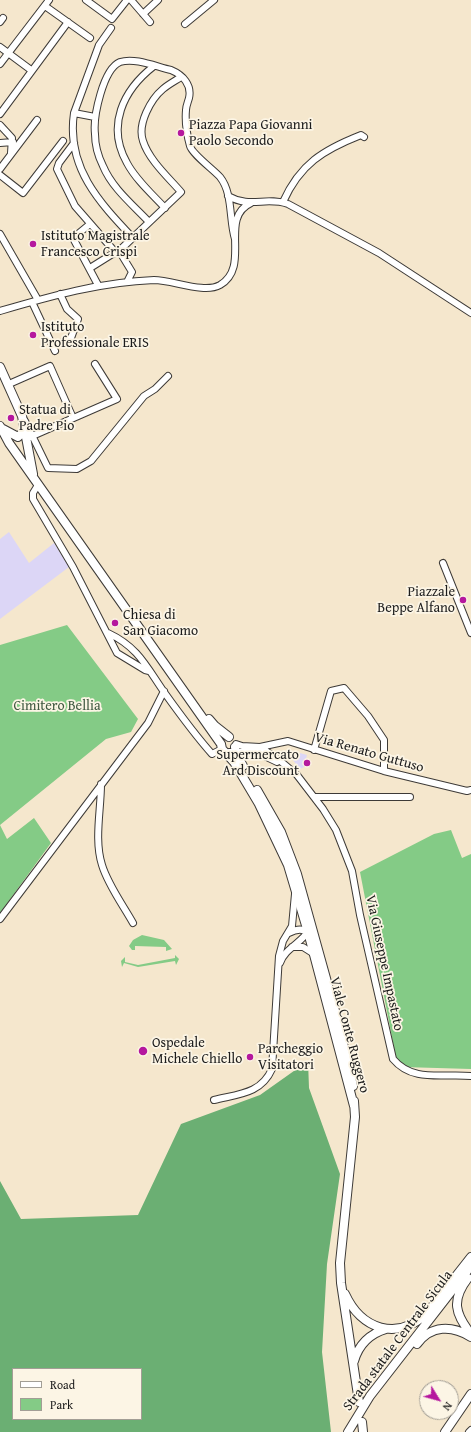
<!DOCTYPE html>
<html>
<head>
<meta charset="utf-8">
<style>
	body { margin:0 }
	#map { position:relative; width:471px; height:1432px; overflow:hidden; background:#f5e7cd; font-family:"Gentium Book Plus",serif }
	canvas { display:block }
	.legend { position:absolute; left:12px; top:1368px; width:130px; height:52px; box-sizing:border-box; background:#fcf5e5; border:1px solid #a29e95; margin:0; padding:5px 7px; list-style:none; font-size:12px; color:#1c1c1c }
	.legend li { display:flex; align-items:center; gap:8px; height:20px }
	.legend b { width:20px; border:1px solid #a29e95 }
	.north { position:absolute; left:419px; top:1380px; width:40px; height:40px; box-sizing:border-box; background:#fcf5e5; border:1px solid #a29e95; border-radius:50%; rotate:127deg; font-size:11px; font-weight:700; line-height:16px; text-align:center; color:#1c1c1c }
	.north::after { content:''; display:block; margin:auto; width:14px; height:18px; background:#b5179e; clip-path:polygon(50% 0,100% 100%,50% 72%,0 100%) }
</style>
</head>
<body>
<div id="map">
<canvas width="471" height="1432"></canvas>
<ul class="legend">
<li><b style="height:5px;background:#fff"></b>Road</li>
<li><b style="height:11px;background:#84cb86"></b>Park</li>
</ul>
<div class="north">N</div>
</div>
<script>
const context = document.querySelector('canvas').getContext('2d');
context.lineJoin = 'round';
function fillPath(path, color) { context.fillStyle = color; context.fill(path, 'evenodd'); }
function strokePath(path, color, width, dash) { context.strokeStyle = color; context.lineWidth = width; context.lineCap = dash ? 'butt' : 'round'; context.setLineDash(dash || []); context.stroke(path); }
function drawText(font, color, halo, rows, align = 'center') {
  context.font = font + ' "Gentium Book Plus",serif'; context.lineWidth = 3.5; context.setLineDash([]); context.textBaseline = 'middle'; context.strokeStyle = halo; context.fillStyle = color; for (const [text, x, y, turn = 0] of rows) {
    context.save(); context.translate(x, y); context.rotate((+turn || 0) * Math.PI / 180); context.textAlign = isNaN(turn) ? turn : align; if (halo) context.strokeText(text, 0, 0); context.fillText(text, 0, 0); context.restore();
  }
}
const built = new Path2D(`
	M9 532 29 563 54 543 69 567 0 619V539Z
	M289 750 307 755 304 767 300 769 288 754Z`);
const green = new Path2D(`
	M67 625 138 719 131 732 106 739 0 825V645Z
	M34 818 51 843 0 913V825L7 839Z
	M451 830 462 858 471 854V1069L403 1067 396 1058 360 872 434 834Z
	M142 935 164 940 172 949 166 951V947L135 946V950H132L129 946 133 940Z
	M175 955 179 959 176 965 175 961 138 967 124 963 122 967 121 961 125 957V962L138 965 175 958Z`);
const forest = new Path2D(`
	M308 1061 309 1088 340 1174 327 1264 322 1352 331 1432H0V1181L21 1219 138 1215 181 1124 260 1095ZM13 1369H141V1419H13Z`);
const minor = new Path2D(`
	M86 0 112 19 127 0
	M131 0 150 22
	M45 6 90 38
	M143 14 158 0
	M0 22 3 18
	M185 24 214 0
	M111 28 99 45 74 113C66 167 99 202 133 238
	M0 47 31 70
	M0 64 49 0
	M154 66C123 90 106 126 127 163 136 180 152 194 165 208
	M74 113 95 117
	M0 114 68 22
	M0 125 12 138 11 153
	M0 143 13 142
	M74 143 59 163 57 169 75 206 116 253
	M0 169 37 120
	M0 175 23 193 63 141
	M228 196C251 209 265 196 288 204L379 253 471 313
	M283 202C300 164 323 150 361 135L364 137
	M149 222C133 205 112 188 103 166 98 156 95 145 95 134 93 117 103 69 120 62 135 57 157 67 171 70 183 75 192 85 189 98 188 102 186 106 186 110 185 121 187 135 190 146 192 154 214 170 220 177 233 193 229 220 235 239
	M90 224 73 238 98 285
	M0 234 38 300
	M122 248 121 254 132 272 127 282
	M90 268 122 248 181 192C168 177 149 160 143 141 137 124 151 99 163 89 169 84 175 81 181 77
	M60 294 67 309 78 319 71 338 63 342
	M32 302 55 351
	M0 311C51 296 101 282 154 280 173 280 204 294 220 285 252 266 218 218 251 203
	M9 384 50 366 73 418
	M25 421 48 468 77 469 91 461 144 396 155 389 168 376
	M30 437 117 399 95 364
	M38 485 33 493V499L73 567 117 653 145 670 149 671
	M443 563 471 633
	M108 633C138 647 146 666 164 692 179 713 195 735 212 754L222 749
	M236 744 242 746 260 747 278 759 297 775 323 809 336 830 352 871 360 915 393 1059C413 1083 443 1073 471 1076
	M260 747 288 741 384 771 467 791 471 790
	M314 750 331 691 344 688 368 716 384 740V771
	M229 752H256L277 762
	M101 784C101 810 94 840 102 865 108 885 123 905 133 923
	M314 797H410
	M0 919 148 723 164 691
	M289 933C296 929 303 928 309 933
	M292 947H303L314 954
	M280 963C285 948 302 943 309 930
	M214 1100C238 1094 261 1094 272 1069L279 956 283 941 292 926 295 894
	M469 1432 471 1430`);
const major = new Path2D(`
	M0 367 22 416 33 474
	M0 426 9 443 221 744 222 749 234 762 259 804 288 865 308 932 354 1106
	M3 429 18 437 25 430
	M209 719 215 726 229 737
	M235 747 236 753 243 766
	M257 790 281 832 297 874 339 1025 353 1086
	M354 1101 355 1117 340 1263 341 1283 359 1402
	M468 1278C451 1300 455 1314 471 1334
	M345 1294C361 1329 397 1342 427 1313L471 1257
	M417 1344C431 1325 452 1325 471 1337
	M354 1361C359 1344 369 1334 386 1329
	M362 1422 363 1432
	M348 1432 370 1396 471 1266
	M445 1432 471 1394`);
const markers = [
	[181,133,4,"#b5179e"],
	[33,244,4,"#b5179e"],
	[33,335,4,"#b5179e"],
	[11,418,4,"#b5179e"],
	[463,600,4,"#b5179e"],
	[115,623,4,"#b5179e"],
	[307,763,4,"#b5179e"],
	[143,1051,5,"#b5179e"],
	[250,1057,4,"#b5179e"]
];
const poiNames = [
	["Piazza Papa Giovanni",189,125],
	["Paolo Secondo",189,141],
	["Istituto Magistrale",41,236],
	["Francesco Crispi",41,252],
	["Istituto",41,327],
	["Professionale ERIS",41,343],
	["Statua di",19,410],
	["Padre Pio",19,426],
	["Piazzale",455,592,"right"],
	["Beppe Alfano",455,608,"right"],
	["Chiesa di",123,615],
	["San Giacomo",123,631],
	["Supermercato",299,755,"right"],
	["Ard Discount",299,771,"right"],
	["Ospedale",152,1043],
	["Michele Chiello",152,1059],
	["Parcheggio",258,1049],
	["Visitatori",258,1065]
];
const parkNames = [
	["Cimitero Bellia",57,706]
];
const streetNames = [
	["Via Renato Guttuso",369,753,16],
	["Via Giuseppe Impastato",384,963,78],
	["Viale Conte Ruggero",349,1035,75],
	["Strada statale Centrale Sicula",398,1341,-53]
];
fillPath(built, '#dcd6f6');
fillPath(green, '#84cb86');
fillPath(forest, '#6baf73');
strokePath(minor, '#3d3a37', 8);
strokePath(major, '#3d3a37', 10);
strokePath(minor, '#fff', 6);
strokePath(major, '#fff', 8);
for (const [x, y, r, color] of markers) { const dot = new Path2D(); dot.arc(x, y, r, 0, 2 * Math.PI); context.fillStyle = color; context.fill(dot); strokePath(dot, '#fcf5e5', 1.5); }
drawText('14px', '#1c1c1c', '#fcf5e5', poiNames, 'left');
drawText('14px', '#405941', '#fcf5e5', parkNames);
drawText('14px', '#1c1c1c', '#fcf5e5', streetNames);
</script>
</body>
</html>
